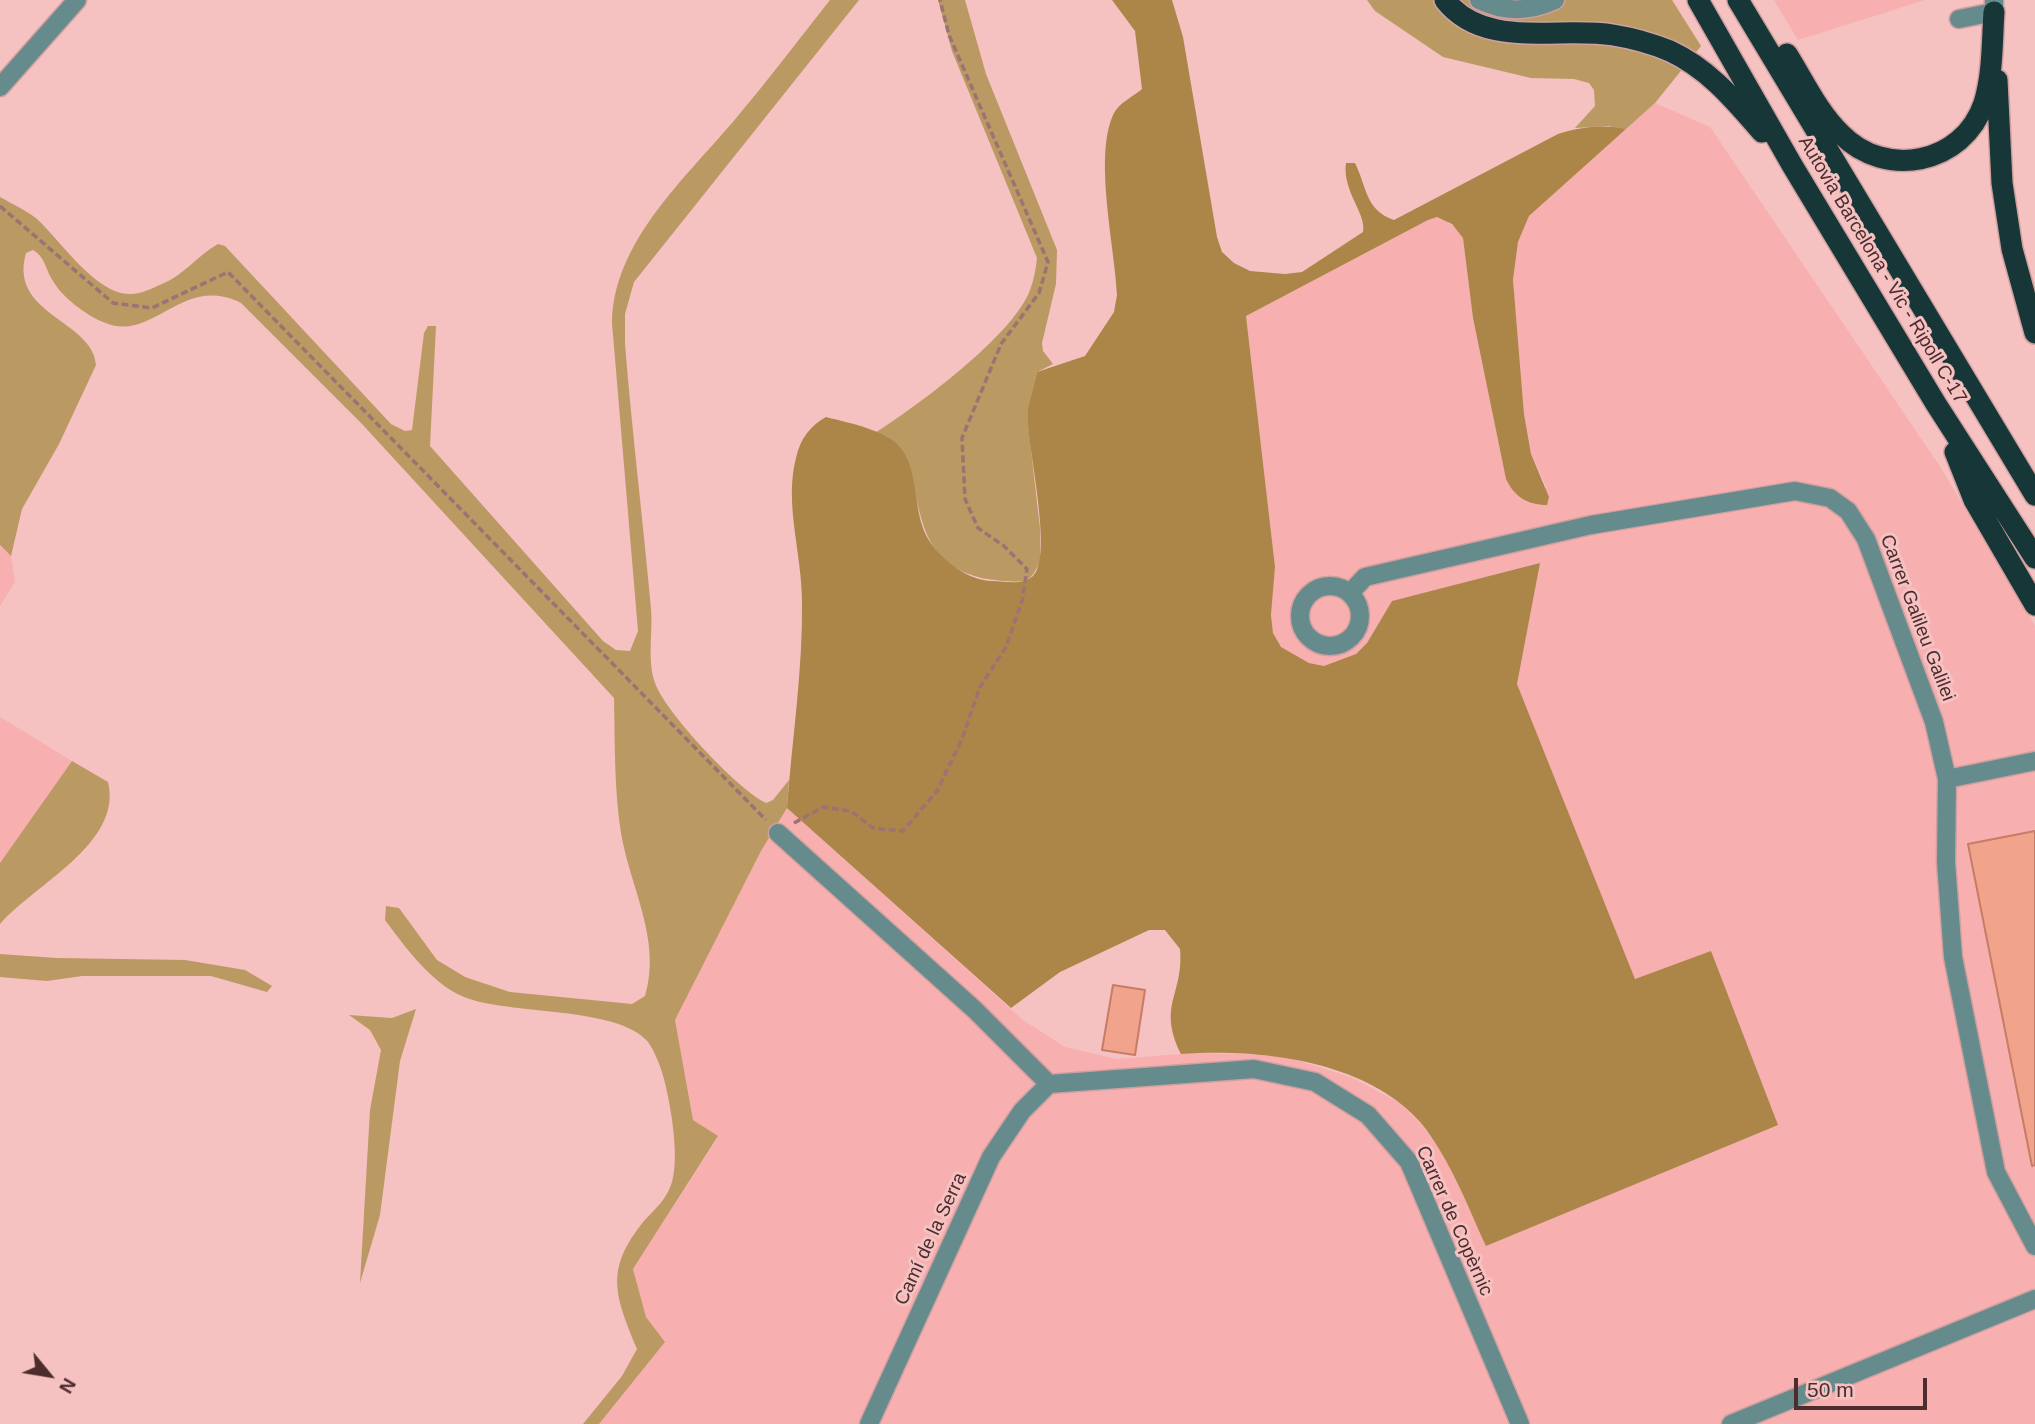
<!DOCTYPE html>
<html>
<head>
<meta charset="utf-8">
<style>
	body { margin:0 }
	#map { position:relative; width:2035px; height:1424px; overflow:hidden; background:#f5c1c1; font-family:Arial,sans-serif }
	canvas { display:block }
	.north { position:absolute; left:14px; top:1340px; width:70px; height:70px; -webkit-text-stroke:5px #f5c1c1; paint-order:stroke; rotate:120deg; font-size:19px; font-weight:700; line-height:28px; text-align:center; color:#4d2c2d }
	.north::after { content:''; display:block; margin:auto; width:24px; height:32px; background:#4d2c2d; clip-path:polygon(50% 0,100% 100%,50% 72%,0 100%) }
	.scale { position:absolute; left:1794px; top:1378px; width:133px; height:32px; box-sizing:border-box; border:4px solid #4d2c2d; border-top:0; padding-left:9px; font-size:21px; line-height:24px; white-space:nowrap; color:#4d2c2d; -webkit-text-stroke:5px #f5c1c1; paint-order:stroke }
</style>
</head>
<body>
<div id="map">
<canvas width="2035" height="1424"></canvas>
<div class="north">N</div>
<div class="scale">50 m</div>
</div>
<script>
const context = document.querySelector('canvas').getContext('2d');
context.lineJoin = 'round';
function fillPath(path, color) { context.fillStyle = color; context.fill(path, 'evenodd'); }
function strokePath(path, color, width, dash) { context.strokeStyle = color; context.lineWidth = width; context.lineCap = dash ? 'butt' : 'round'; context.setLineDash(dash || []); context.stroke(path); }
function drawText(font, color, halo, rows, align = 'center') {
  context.font = font + ' Arial,sans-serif'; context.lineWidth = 6; context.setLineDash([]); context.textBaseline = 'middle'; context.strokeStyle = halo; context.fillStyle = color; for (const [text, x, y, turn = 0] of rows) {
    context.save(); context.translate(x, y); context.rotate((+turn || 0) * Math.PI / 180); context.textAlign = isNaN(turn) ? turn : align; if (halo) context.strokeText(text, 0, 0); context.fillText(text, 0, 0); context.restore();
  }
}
const built = new Path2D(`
	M1774 0H1925L1798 40Z
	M1655 103 1710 127 1941 468 2035 626V1424H599L665 1342 646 1317 633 1269 718 1137 693 1120 675 1020 761 851 787 808 1023 1020 1065 1047 1117 1059 1192 1053 1282 1055 1353 1078 1398 1102 1422 1125 1443 1154 1487 1246 1711 952 1635 979 1517 684 1539 564 1392 601 1367 643 1356 655 1342 661 1324 666 1309 663 1281 647 1273 633 1271 615 1275 567 1246 316 1428 220 1437 217 1445 220 1458 230 1463 238 1473 318 1506 479 1547 488 1531 454 1524 414 1513 280 1518 242 1529 216Z
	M0 546 11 556 15 582 0 606Z
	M0 717 72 761 0 863Z`);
const green = new Path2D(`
	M830 0H859L634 282 625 314V344C632 432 643 520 651 609 653 632 647 661 655 683 665 712 738 790 766 803L773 800 789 780 787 808 761 851 675 1020 693 1120 718 1136 633 1269 646 1317 665 1342 599 1424H583L622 1376 637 1349C615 1295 604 1270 644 1221 655 1209 667 1199 672 1182 680 1155 670 1099 662 1072 659 1063 654 1050 648 1042 619 1006 508 1015 464 997 432 984 405 947 385 920L386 906 399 908 437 960 465 977 510 992 632 1004 645 996C662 940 630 887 621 833 614 788 615 743 614 698L362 424 241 303C182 273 152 345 103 322 86 315 62 297 53 281 45 269 46 258 33 250L26 253C8 315 93 320 96 365L59 444 22 509 11 556 0 545V197C12 204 26 210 37 219 61 241 96 295 131 294 141 294 153 288 162 284 184 275 197 256 218 244L225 246 391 424 405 431 412 430 424 333 428 326H436L430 446 603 641 616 650 630 651 638 631 612 323C613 241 687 177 737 117 769 79 799 39 830 0Z
	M938 0H965L986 74 1057 250 1056 284 1042 343 1043 351 1053 364 1037 372 1028 407V424L1040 528V561C1031 583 1026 582 1003 581 884 572 943 458 875 433 917 406 1013 336 1030 290 1034 280 1036 268 1037 258L952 51Z
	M1367 0H1672L1701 46 1655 103 1626 129 1608 126 1575 128 1595 106 1594 90 1589 83 1574 79 1531 78 1443 57 1375 11Z
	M72 761 108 782C123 843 35 884 0 924V863Z
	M0 954 57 958 185 960 245 970 272 986 267 992 211 976H82L47 981 0 977Z
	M416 1009 400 1061 380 1215 360 1283 370 1110 381 1050 370 1030 349 1015 392 1018Z`);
const forest = new Path2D(`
	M1112 0H1172L1183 37 1217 237 1222 252 1234 263 1250 271 1285 274 1302 272 1363 232C1367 214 1342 191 1346 163H1355C1367 187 1365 210 1394 220L1558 134C1581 127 1602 124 1626 129L1529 216 1518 242 1513 280 1524 414 1531 454 1549 497 1547 505C1527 505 1514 496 1506 479L1473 318 1463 238 1452 224 1437 217 1428 220 1246 316 1275 567 1271 615 1273 633 1281 647 1309 663 1324 666 1356 654 1367 643 1392 601 1540 563 1517 684 1635 979 1711 951 1778 1125 1486 1246C1467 1205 1450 1159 1421 1123 1367 1060 1258 1048 1181 1054 1157 1005 1184 995 1180 949L1165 930H1149L1060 972 1011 1008 787 808C792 739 803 670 802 601 802 554 784 503 796 458 800 439 810 426 826 417 848 423 890 430 903 451 920 478 912 515 930 542 943 561 969 581 992 581 1006 581 1021 586 1033 576 1053 558 1029 452 1028 424V407L1037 372 1085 356 1114 312 1117 295C1115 247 1093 155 1114 113 1119 103 1134 96 1142 89L1135 31Z`);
const building = new Path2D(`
	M2035 831V1165L2032 1166 1968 844Z
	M1113 985 1145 990 1135 1055 1102 1050Z`);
const path = new Path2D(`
	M0 206 113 303 152 308 228 272 766 820
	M794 823 823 807 851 811 873 828 903 831 937 791 962 739 980 687 1006 647 1022 601 1027 569 1004 546 978 528 965 499 962 438 1001 344 1039 293 1048 262 949 35 940 0`);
const minor = new Path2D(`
	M1479 0C1505 13 1529 12 1555 0
	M1959 19 1994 12V0
	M0 87 77 0
	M1300 616a30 30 0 1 1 60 0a30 30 0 1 1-60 0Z
	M1350 593 1365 577 1591 525 1795 491 1830 498 1848 511 1866 539 1934 722 1947 779 1946 862 1953 957 1996 1172 2035 1246
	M1947 779 2035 761
	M778 833 975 1010 1049 1084
	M1049 1084 1254 1069 1315 1082 1368 1115 1409 1162 1520 1424
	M869 1424 991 1157 1022 1111 1049 1084
	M1731 1424 2035 1299`);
const highway = new Path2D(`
	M1445 0C1484 50 1559 26 1613 35 1632 38 1653 44 1670 51 1709 69 1735 101 1762 132
	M1698 0 1792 165 1936 404 2035 558
	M1738 0 2035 495
	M1787 54C1804 81 1818 112 1841 134 1885 179 1963 165 1984 103 1993 74 1992 41 1994 12
	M1997 80 2002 183 2012 249 2035 333
	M1955 452 1974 500 2035 605`);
const streetNames = [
	["Autovia Barcelona - Vic - Ripoll C-17",1882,270,59],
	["Carrer Galileu Galilei",1917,618,69],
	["Carrer de Copèrnic",1454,1221,66],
	["Camí de la Serra",931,1239,-65]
];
fillPath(built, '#f8afaf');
fillPath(green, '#bb9963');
fillPath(forest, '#ac8649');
fillPath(building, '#f1a48b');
strokePath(building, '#c67c65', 2);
strokePath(minor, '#d0a0a0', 21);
strokePath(highway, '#d0a0a0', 24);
strokePath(path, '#9c7273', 3.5, [7, 3.5]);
strokePath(minor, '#668b8d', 18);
strokePath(highway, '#173637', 21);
drawText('19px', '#4d2c2d', '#f5c1c1', streetNames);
</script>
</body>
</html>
